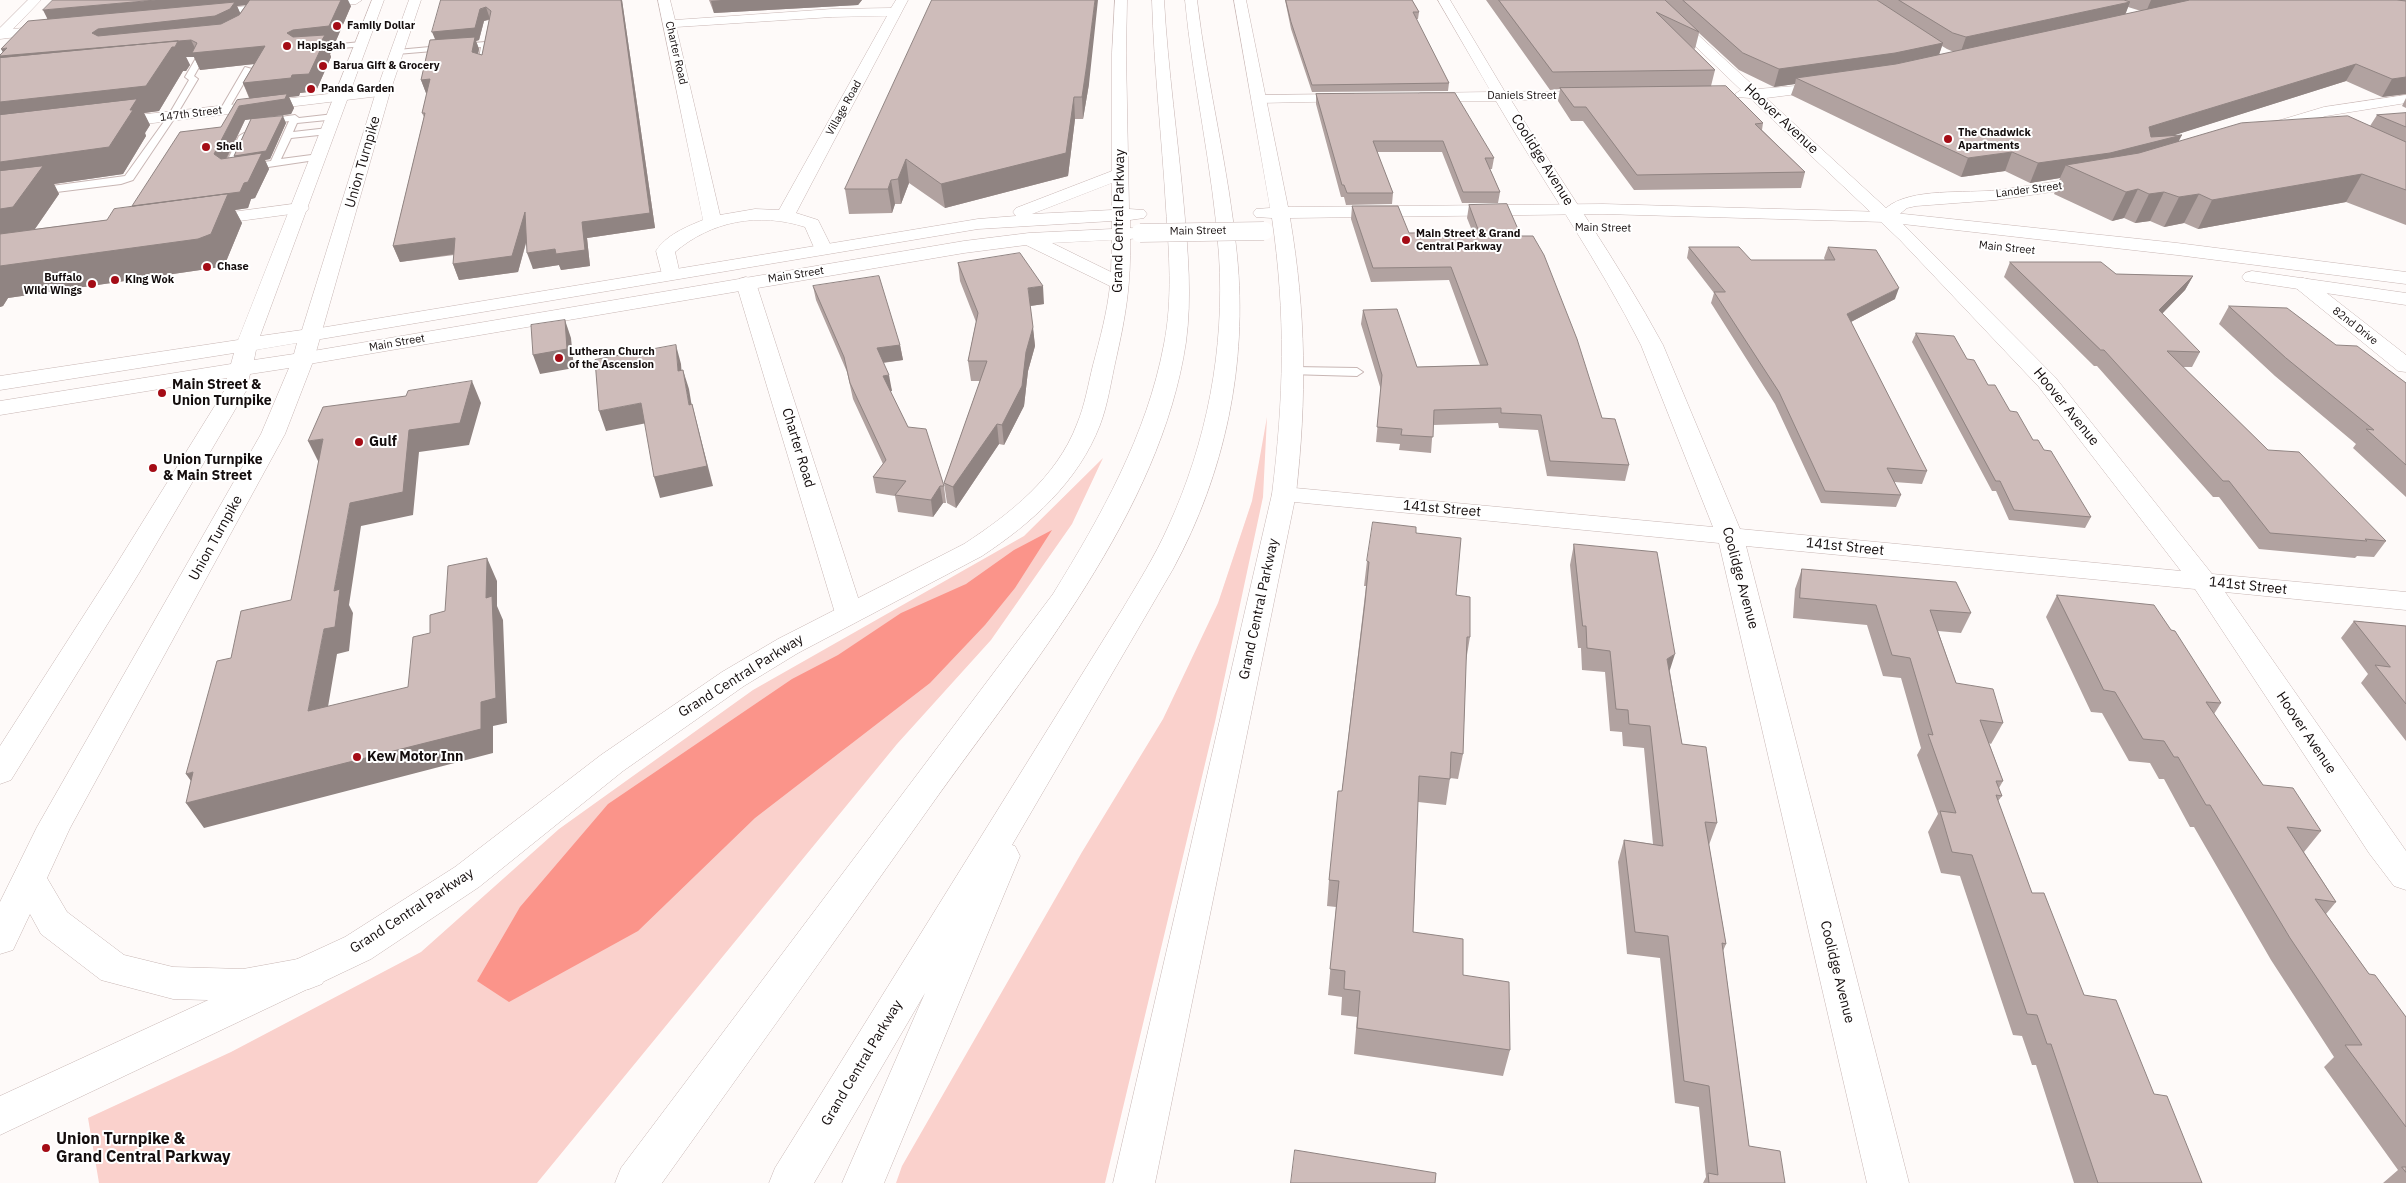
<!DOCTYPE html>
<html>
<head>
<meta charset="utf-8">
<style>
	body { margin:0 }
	canvas { display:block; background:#fefaf9 }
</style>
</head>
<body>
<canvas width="2406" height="1183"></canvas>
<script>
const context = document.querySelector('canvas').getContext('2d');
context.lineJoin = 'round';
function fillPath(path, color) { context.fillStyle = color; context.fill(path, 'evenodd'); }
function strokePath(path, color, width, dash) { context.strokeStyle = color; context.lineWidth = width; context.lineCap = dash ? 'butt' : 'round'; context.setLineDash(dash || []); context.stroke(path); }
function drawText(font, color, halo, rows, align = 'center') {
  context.font = font + ' "IBM Plex Sans",sans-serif'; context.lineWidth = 4; context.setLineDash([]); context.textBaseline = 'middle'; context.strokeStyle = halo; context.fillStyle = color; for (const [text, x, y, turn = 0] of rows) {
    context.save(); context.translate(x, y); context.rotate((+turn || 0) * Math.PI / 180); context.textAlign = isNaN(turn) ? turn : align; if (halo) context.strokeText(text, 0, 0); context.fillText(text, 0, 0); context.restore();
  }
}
const green = new Path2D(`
	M1267 417 1263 497 1215 722 1105 1183H896L902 1166 1082 852 1163 719 1218 603 1252 501Z
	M1103 458 1072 524 991 640 897 744 537 1183H99L88 1118 231 1052 421 952 559 829 753 690 1024 536Z`);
const forest = new Path2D(`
	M1052 530 1015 588 985 625 930 683 755 818 638 931 509 1002 477 981 520 907 608 804 792 679 838 655 901 613 966 584 1014 550Z`);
const service = new Path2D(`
	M361 42H364V46L309 51 305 49 309 47Z
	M485 42 489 44 486 64 482 66 478 64 481 47 397 54 393 52 397 50Z
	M196 58 203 60 194 76 198 79 176 116 133 180 121 184 0 199V193L125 176 168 116 189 80 185 77Z
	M245 67 252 69 227 112H221L220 110Z
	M334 114 337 115V119L297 123 293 132 328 128 333 131 328 134 291 138 281 159 319 154 324 157 322 159 228 173 223 170 239 136 244 133 249 136 235 166 271 161 289 121 262 125 259 124V120L295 115 299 118Z
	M1294 367 1357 368 1363 372 1357 376 1289 374 1288 371Z`);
const minor = new Path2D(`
	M28 0H41L13 29 53 25 59 29 58 32 0 39V28Z
	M316 0H362L356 4 203 18 197 14 203 10Z
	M658 0H670L675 20 832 9 891 8 896 0H908L796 213 818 220 832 248 830 252H816L805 227C759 212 711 221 675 252L680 274 677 278 670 280 663 278 656 251C666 235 686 227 703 220ZM887 16 779 210 755 209 720 215 676 27 832 17Z
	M1438 0H1450L1505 92 1597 91 1604 95 1597 99 1511 100C1561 182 1617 260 1663 345L1740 529 2181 571 2039 387 1900 240 1750 98 1737 97 1735 94 1741 90 1647 0H1660L1757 89 1834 83 1836 86 1829 90 1766 98 1886 208C1911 187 1966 194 1998 190 2030 186 2061 180 2093 176L2099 177 2101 181 2099 185 2093 186 1996 200 1916 206 1907 208 1896 217 2055 377 2212 574 2406 592V610L2225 592 2406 851V890L2394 886 2369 853 2195 589 1746 546 1909 1183H1867L1719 543 1284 501 1275 499 1272 494 1275 489 1284 487 1713 527 1641 345C1598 260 1544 183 1496 101H1420L1413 97 1420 93 1491 92Z
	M383 88 388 89 390 92 388 95 111 128 103 123 111 118Z
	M1354 94 1361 98 1359 101 1258 103 1251 99 1258 95Z
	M2406 95V103L2326 116 2259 136 2251 131 2254 128 2324 107Z
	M300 203 306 204 309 208 306 212 202 226 196 225 193 221 196 217 202 216Z
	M746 277 753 279 756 283 863 613 859 619 849 622 839 619 835 613 736 283 739 279Z
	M2303 278 2310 280 2406 355V372L2398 371 2296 288 2293 284 2296 280Z`);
const secondary = new Path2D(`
	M1115 0H1127L1126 53 1129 209 1144 210 1147 214 1144 218 1130 220V228L1145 229 1148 233 1145 237 1130 239C1131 284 1126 315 1116 359 1111 381 1108 404 1100 425 1078 482 1032 523 982 556L798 653 744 686 623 771 479 887 371 959 0 1135V1096L345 937 455 867 601 755 722 672 778 639 964 544C1010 514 1057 477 1077 424 1085 405 1088 385 1093 365 1100 339 1107 313 1110 286L1026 245 964 253 303 365 295 364 292 359 295 354 964 241 1029 233 1112 229V221L978 229 309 341 302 339 299 335 302 331 978 219 1016 216 1013 212 1016 208 1112 171V53ZM1112 183V210L1032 214ZM1112 240 1111 272 1052 243Z
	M1234 0H1246L1288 207 1603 204 1885 212 2177 243 2406 272V284L2177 255 1885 222 1603 214 1290 218C1306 313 1307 398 1296 494L1155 1183H1113L1272 494C1284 399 1286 314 1272 218L1256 217 1253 213 1256 209 1270 208Z
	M2252 271 2406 293V305L2245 281 2242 277 2245 273Z`);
const primary = new Path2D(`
	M372 0H384L260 336 302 330 376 92 409 0H421L390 92 314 359 285 434 70 828 47 878 67 912 124 955 173 967 243 969 309 957 322 962 328 973 322 984 309 989 243 1001 173 999 101 980 41 934 30 914 13 950 0 954V902L37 827 261 434 289 368 250 374 246 391 139 573 11 780 0 784V746L111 573 224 391 227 378 0 415V401L231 364 234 353 0 390V376L238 340ZM297 343 294 354 254 360 256 350Z`);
const motorway = new Path2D(`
	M1152 0H1164C1168 70 1178 139 1184 208 1188 252 1192 298 1186 342 1161 512 1029 668 932 804 842 931 752 1057 662 1183H615L621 1168 1053 594C1101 516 1147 435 1164 344 1173 299 1169 252 1166 208 1162 138 1154 69 1152 0Z
	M1185 0H1197C1207 85 1229 169 1237 255 1248 364 1225 473 1173 569L1012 845 1015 846 1020 856 884 1183H842L925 993 814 1183H769L775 1168 1122 610C1138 583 1155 556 1168 527 1207 442 1225 349 1219 255 1213 169 1193 85 1185 0Z`);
const secondaryBridge = new Path2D(`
	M1140 233 1264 231`);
const wall = new Path2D(`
	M53 0 351 6 335 43H329L332 51 330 54 331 57 316 91 300 93 299 96 289 97 294 108 291 114 262 118 286 123 270 159 265 160 269 169 255 198 251 199 248 208 235 210 242 223 225 264 214 268 8 298 3 306 0 307V56L47 19ZM246 5 240 13 237 6ZM186 57H194L200 70 254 64 243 83 249 98 221 127 132 207 107 220 35 229 59 194 54 184 123 174 146 136 145 133 150 125 144 113 159 111 183 71H186L190 65ZM251 119 235 157 227 159 245 120Z
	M441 0H622L655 228 587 238 590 266 561 270 559 265 533 269 527 240 518 272 459 280 453 264 454 255 400 262 393 246 424 117 422 113 427 93H426L421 80 435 40ZM489 20 482 55 478 54 479 49 476 41 479 40 484 21Z
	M709 0H862L858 5 714 13Z
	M932 0 1089 84 1083 119H1075L1068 176 945 208 909 183 901 204H895L892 213 849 214 845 189Z
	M1285 0H1412L1419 12 1418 19H1416L1449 83 1448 91 1312 92 1291 29Z
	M1486 0H2406V94L2382 97 2346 81 2174 135 2179 141 2370 126 2377 115 2406 113V225L2346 202 2198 229 2184 223 2164 227 2150 221 2135 223 2124 218 2112 221 2054 194 2060 178 2030 183 2005 171 1961 177 1791 95 1795 84 1774 87 1739 70 1699 33 1695 49 1692 47 1715 70 1711 86 1763 123 1762 130 1805 172 1801 188 1634 190 1583 121H1571L1558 101 1560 89 1550 90ZM2128 7 2141 11 2125 14ZM1942 46 1947 49 1954 52 1939 55Z
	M1316 94 1494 158 1492 169H1490L1500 192 1498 203H1462L1442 152H1377L1393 193 1392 204 1346 205 1344 197H1341L1316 104Z
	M2406 98V108L2402 106Z
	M1469 205 1602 418 1629 465 1625 481 1547 476 1538 430 1499 428 1498 423 1433 425 1431 453 1399 450 1400 444 1376 442 1381 390 1361 324 1363 310 1417 367 1480 365 1449 280 1371 282 1351 219 1352 206 1409 233H1473L1467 218Z
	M1689 247 1751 260H1825L1824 258 1828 247 1895 299 1851 322 1927 471 1922 484 1894 482 1901 495 1896 507 1821 503 1775 404 1711 303 1714 293 1687 258Z
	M2010 262 2116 274 2193 276 2185 290 2162 314 2200 352 2192 367H2183L2268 450 2386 541 2374 557 2357 556 2355 558 2259 549 2219 497H2213L2097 366H2094L2004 277Z
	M958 263 1044 304 1030 306 1035 346 1028 371 1024 406 1004 445 999 444 956 508 947 503 944 483 980 381H971L968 361 976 322 960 281Z
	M813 286 900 345 903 360 883 363 892 391H890L908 427 944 486 946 503H943L933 517 898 512 895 496 876 493 873 477 883 464 853 399 847 372 816 300Z
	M2229 306 2336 345 2406 383V497L2353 448 2356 444 2275 376 2219 324Z
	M1916 333 1967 359 2033 440 2091 517 2085 528 2009 520 1996 491H1992L1912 342Z
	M1416 533 1456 595 1470 637 1466 661 1463 754 1458 779 1450 778 1446 805 1418 802 1413 932 1463 975 1510 1050 1503 1076 1354 1054 1357 1017 1341 1015 1342 997 1328 995 1336 907 1327 906 1329 880 1342 791 1366 586H1364L1367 561Z
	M1574 544 1670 672 1682 744 1717 823 1709 845 1726 944 1723 951 1749 1146 1785 1183H1703L1706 1177 1699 1107 1675 1103 1660 958 1627 954 1618 862 1624 840 1653 844 1644 748 1623 746 1622 732 1610 731 1605 672 1582 670 1581 648H1578L1570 565Z
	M1802 569 1971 613 1961 633 1938 631 1956 683 2003 723 1991 744 1989 743 2003 781 1999 788 2002 796 1998 801 2032 893 2084 995 2154 1094 2202 1183H2074L2036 1065H2032L2022 1036 2013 1035 1960 876 1941 873 1928 832 1938 814 1917 755 1921 748 1901 678 1883 676 1867 625 1793 618 1795 589Z
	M2057 595 2171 630 2221 703 2214 714 2263 785 2321 831 2304 852 2336 902 2326 914 2369 974 2406 1017V1183H2383L2398 1170 2324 1067 2334 1057 2271 960 2194 827H2190L2164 779H2159L2150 763 2129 761 2102 713 2091 712 2046 617Z
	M2354 621 2406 626V741L2361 683 2368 674 2341 638Z`);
const shadedWall = new Path2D(`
	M156 0H298L237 6 242 17 191 40 197 52 265 46 272 62 200 70 194 57H186L190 65 186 71H183L159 111 144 113 150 125 145 133 146 136 123 174 54 184 59 194 30 236 140 222 132 206 238 164 234 156 283 116 286 123 270 159 265 160 269 169 255 198 251 199 248 208 235 210 242 223 225 264 214 268 8 298 3 306 0 307V56H5L1 49 92 33 98 29 50 24 43 10Z
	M341 0H348L351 6 335 43H329L332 51 330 54 331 57 316 91 300 93 299 96 289 97 294 108 291 114 245 120 221 169 214 154 239 106 251 101 243 83 300 46 287 33Z
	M621 0H622L655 228 587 238 590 266 561 270 559 265 533 269 527 253 555 249 582 222Z
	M721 0H862L858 5 714 13 711 1Z
	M1095 0H1098L1089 84 1083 119 1082 97Z
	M2151 0H2201L2146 12Z
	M2130 2 2124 18 1960 54 1966 37Z
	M486 7 490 19 484 21 479 40 476 41 479 49 476 65 437 44 432 32Z
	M1943 43 1937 60 1796 78 1795 84 1774 87 1779 69Z
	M2356 64 2346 81 2153 142 2182 135 2172 154 2066 165 2060 178 2030 183 2038 163 2149 127Z
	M2406 77V94L2382 97 2392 79Z
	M430 79 435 92 426 93 421 80Z
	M1074 97 1075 119 1068 176 945 208 941 184Z
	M2012 152 2005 171 1961 177 1968 158Z
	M906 159 909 183 901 204 898 179Z
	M2362 174 2346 202 2198 229 2212 200Z
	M891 180 895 204 892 213 888 189Z
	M2138 189 2124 218 2112 221 2126 192Z
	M2164 192 2150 221 2135 223 2149 194Z
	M2199 194 2184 223 2164 227 2179 197Z
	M525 212 530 227 518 272 459 280 453 264Z
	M455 238 461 253 400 262 393 246Z
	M2193 276 2185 290 2151 325 2159 310Z
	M1043 286 1044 304 1030 306 1028 288Z
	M1899 288 1895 299 1843 326 1847 314Z
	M565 320 571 338 574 368 540 374 533 355Z
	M1033 327 1035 346 1028 371 1024 406 1004 445 1002 425 1026 352Z
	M676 345 681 364 683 390 678 371Z
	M900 345 903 360 879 363 877 348Z
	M683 370 689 389 695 425 689 405Z
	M889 375 892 391 886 392 883 376Z
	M472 381 481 403 469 445 419 452 413 515 361 526 349 605 353 613 349 651 337 654 323 736 308 711 324 629 334 591 350 503 409 430Z
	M641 403 647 423 606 431 599 411Z
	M692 404 713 486 660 498 654 477Z
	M997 424 999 444 956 508 953 487Z
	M323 439 319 463 308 441Z
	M940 486 943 503 933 517 931 500Z
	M487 558 497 581V606L503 620 507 723 493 726V753L204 828 186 803 203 798 186 774 481 702Z
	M1675 654 1668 676 1667 659Z`);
const building = new Path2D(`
	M53 0H156L43 10Z
	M250 0H341L329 26 293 30 287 33 293 37 325 35 322 40H325L309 74 292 75 291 78 243 83 265 46 192 53 197 43 191 40 0 56V55L7 48 1 49 28 21 235 2 230 9 215 16 98 29 92 33 98 36 221 24 239 15Z
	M441 0H621L650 213 582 222 585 250 556 254 555 249 527 253 525 212 512 256 453 264 455 238 393 246 425 113H422L430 79 421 80 430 40 475 37 472 52 482 55 491 11 486 7 480 9 475 28 432 32Z
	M932 0H1095L1087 63 1082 97H1074L1066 153 941 184 906 159 898 179 891 180 888 189H845Z
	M1286 0H1412L1419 12H1413L1449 83 1312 85 1291 22Z
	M1499 0H1665L1699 32 1656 12 1715 70 1553 72Z
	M1683 0H1877L1943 43 1895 53 1779 69 1743 53Z
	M1899 0H2124L2130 2 1966 37 1953 33Z
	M2190 0H2397L2406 1V77L2392 79 2356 64 2149 127 2151 137 2182 135 2110 153 2038 163 2012 152 1968 158 1796 78 1896 64Z
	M178 41 175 47H172L146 86 0 102V58Z
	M1726 86 1763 123 1755 124 1805 172 1637 175 1586 107H1574L1560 88Z
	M1455 93 1494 158H1485L1500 192H1463L1443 141H1373L1393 193H1347L1344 185H1342L1316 94Z
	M287 94 285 99 239 106 214 154 221 159 262 153 248 182 244 183 240 192 132 206 180 132 221 127 237 100Z
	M137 99 130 110H133L109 147 0 162V115Z
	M2406 113V127L2377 115Z
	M283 116 266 151 234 156 251 119Z
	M2348 116 2406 142V190L2362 174 2212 200 2199 194 2179 197 2164 192 2149 194 2138 189 2126 192 2066 165 2139 153 2241 123Z
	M43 166 13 207 0 209V171Z
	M228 194 211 234 198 239 0 266V234L107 220 114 209Z
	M1507 204 1521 236H1533L1544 255 1577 339 1602 418 1615 419 1629 465 1550 461 1541 415 1501 413V408L1434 410 1433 437 1401 435 1402 429 1377 427 1382 375 1363 310 1397 309 1417 367 1488 365 1451 267 1373 268 1352 206H1398L1409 233 1479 232 1469 205Z
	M1689 247H1739L1751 260H1835L1828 247 1876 250 1899 288 1847 314 1927 471 1887 468 1901 495 1825 491 1779 392 1714 292H1725Z
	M1020 253 1043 286 1028 288 1033 327 1026 352 1022 386 1002 425 997 424 953 487 944 483 987 361H968L978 313 958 263Z
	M2010 262H2101L2116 274 2193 276 2159 310 2200 352 2167 351 2268 450 2299 452 2386 541 2365 539 2367 541 2270 533 2229 481H2223L2104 350H2101Z
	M879 276 900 345 877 348 889 375 883 376 908 427 926 429 944 486H940L931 500 895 495 906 481 873 477 886 460 850 383 844 357 813 286Z
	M2229 306 2287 308 2336 345 2357 346 2406 383V465L2366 429 2374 430 2286 358Z
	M565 320 567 349 533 355 531 325Z
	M1916 333 1954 336 1967 359 1974 360 1988 385H1995L2010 411 2017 412 2033 440H2038L2044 450 2051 451 2091 517 2014 510 2000 481H1996Z
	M676 345 678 371 683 370 689 405 692 404 707 466 654 477 641 403 599 411 595 360Z
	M472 381 460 423 409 430 403 492 350 503 334 591 340 589 335 627 324 629 308 711 408 687 413 637 430 633V615L445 611 448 566 487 558 486 598 492 596 496 698 481 702V729L186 803 193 772 186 774 217 661 231 658 241 611 291 600 323 439 308 441 323 407 406 396 408 391Z
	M1373 522 1416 527V533L1461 538 1456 595 1470 597V637H1467L1463 754 1451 752 1450 779 1419 776 1413 932 1463 939V975L1509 982 1510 1050 1357 1028 1360 991 1344 989 1345 971 1330 969 1339 881 1329 880 1338 791H1342L1365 602 1369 562 1367 561Z
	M1574 544 1657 552 1675 654 1667 659 1682 744 1706 747 1717 823 1705 822 1726 944 1722 943 1749 1146 1780 1151 1785 1183H1709L1708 1173 1718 1175 1709 1086 1684 1081 1668 936 1635 932 1624 840 1663 846 1650 726 1629 724 1628 710 1616 709 1610 651 1587 648 1586 626H1583Z
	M1802 569 1956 582 1971 613 1930 610 1956 683 1993 689 2003 723 1980 720 2003 781H1996L2002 796 1996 795 2032 893H2044L2084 995 2116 1000 2154 1094 2167 1096 2202 1183H2098L2051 1044H2047L2037 1015 2027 1014 1972 855 1952 852 1940 811 1956 813 1928 734 1933 735 1910 658 1892 655 1876 605 1800 598Z
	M2057 595 2154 605 2171 630 2175 631 2221 703 2206 702 2263 785 2293 788 2321 831 2287 827 2336 902 2315 899 2369 974 2375 975 2406 1017V1127L2345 1045H2362L2290 938 2210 805H2206L2178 757H2174L2164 741 2143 739 2115 692 2104 690Z
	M2354 621 2406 626V704L2375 665 2390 667Z
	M1295 1150 1436 1173 1435 1183H1291Z
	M2402 1167H2406V1172Z`);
const markers = [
	[337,26,5,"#a40c16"],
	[287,46,5,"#a40c16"],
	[323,66,5,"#a40c16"],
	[311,89,5,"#a40c16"],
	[1948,139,5,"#a40c16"],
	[206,147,5,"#a40c16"],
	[1406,240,5,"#a40c16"],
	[207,267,5,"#a40c16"],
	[115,280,5,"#a40c16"],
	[92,284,5,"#a40c16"],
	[559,358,5,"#a40c16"],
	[162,393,5,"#a40c16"],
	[359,442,5,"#a40c16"],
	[153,468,5,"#a40c16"],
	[357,757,5,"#a40c16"],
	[46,1148,5,"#a40c16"]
];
const farPoinames = [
	["Family Dollar",347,26],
	["Hapisgah",297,46],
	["Barua Gift & Grocery",333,66],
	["Panda Garden",321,89],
	["The Chadwick",1958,133],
	["Apartments",1958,146],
	["Shell",216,147],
	["Main Street & Grand",1416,234],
	["Central Parkway",1416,247],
	["Chase",217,267],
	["Buffalo",82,278,"right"],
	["Wild Wings",82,291,"right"],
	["King Wok",125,280],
	["Lutheran Church",569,352],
	["of the Ascension",569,365]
];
const farStreetnames = [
	["Charter Road",676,53,77],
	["Daniels Street",1522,96],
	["Village Road",844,108,-61],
	["147th Street",191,114,-7],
	["Lander Street",2029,190,-7],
	["Main Street",1603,228,1],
	["Main Street",1198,231,-1],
	["Main Street",2007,248,6],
	["Main Street",796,275,-9],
	["82nd Drive",2355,326,38],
	["Main Street",397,343,-10]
];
const streetNames = [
	["Hoover Avenue",1781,119,43],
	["Coolidge Avenue",1542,160,58],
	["Union Turnpike",363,162,-74],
	["Grand Central Parkway",1119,221,-89],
	["Hoover Avenue",2066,407,51],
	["Charter Road",798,448,73],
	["141st Street",1442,509,5],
	["Union Turnpike",216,538,-61],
	["141st Street",1845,547,6],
	["Coolidge Avenue",1740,578,75],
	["141st Street",2248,586,6],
	["Grand Central Parkway",1259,609,-78],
	["Grand Central Parkway",741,676,-32],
	["Hoover Avenue",2306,733,56],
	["Grand Central Parkway",412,911,-33],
	["Coolidge Avenue",1837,972,76],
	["Grand Central Parkway",862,1063,-59]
];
const poiNames = [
	["Main Street &",172,385],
	["Union Turnpike",172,401],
	["Gulf",369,442],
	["Union Turnpike",163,460],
	["& Main Street",163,476],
	["Kew Motor Inn",367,757]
];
const nearPoinames = [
	["Union Turnpike &",56,1139],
	["Grand Central Parkway",56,1157]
];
fillPath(green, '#fad1cc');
fillPath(forest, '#fb948a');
strokePath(service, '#c8b6b4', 2);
strokePath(minor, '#c8b6b4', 1);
strokePath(secondary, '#c8b6b4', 1);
strokePath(primary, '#c8b6b4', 1);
strokePath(motorway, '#c8b6b4', 1);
fillPath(service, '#fff');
fillPath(minor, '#fff');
fillPath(secondary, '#fff');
fillPath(primary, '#fff');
fillPath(motorway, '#fff');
strokePath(secondaryBridge, '#c8b6b4', 19, []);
strokePath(secondaryBridge, '#fff', 18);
fillPath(wall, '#b1a2a0');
fillPath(shadedWall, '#908482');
fillPath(building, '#cebcba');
strokePath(building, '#908482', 1);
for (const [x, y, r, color] of markers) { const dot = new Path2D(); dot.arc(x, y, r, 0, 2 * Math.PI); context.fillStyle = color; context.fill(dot); strokePath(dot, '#fff', 2); }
drawText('bold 11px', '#140d0d', '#fff', farPoinames, 'left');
drawText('11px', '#140d0d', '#fff', farStreetnames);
drawText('14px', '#140d0d', '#fff', streetNames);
drawText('bold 14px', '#140d0d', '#fff', poiNames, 'left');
drawText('bold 16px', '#140d0d', '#fff', nearPoinames, 'left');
</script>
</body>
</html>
